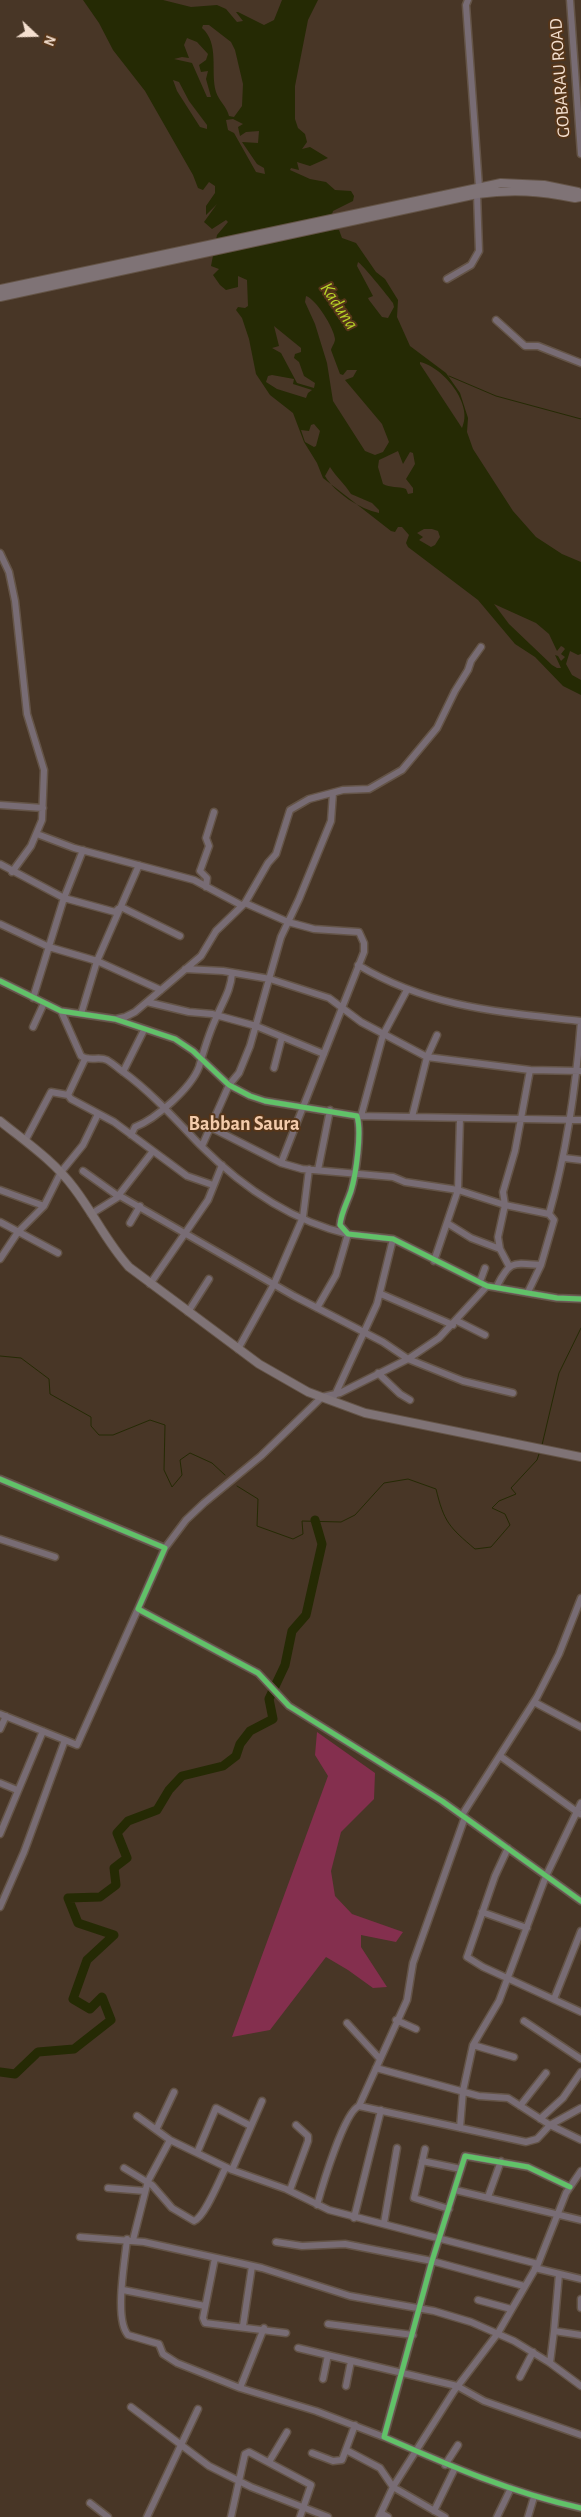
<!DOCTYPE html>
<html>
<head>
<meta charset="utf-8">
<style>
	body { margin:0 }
	#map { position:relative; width:581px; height:2517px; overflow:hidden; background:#483626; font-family:"Alegreya Sans",sans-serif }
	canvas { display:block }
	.north { position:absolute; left:10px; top:10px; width:50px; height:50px; -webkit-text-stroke:4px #553519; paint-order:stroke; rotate:111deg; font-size:14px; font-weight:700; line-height:20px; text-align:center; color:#f4dfcf }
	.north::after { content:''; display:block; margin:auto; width:18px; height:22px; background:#f4dfcf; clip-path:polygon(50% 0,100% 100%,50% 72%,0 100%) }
</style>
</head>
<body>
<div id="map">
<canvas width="581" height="2517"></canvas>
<div class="north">N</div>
</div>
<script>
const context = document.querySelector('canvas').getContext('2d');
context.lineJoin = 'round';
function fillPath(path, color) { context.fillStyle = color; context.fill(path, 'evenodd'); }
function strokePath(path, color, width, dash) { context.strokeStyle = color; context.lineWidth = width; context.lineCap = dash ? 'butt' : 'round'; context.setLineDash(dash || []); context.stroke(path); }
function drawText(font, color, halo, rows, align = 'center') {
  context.font = font + ' "Alegreya Sans",sans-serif'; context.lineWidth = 4; context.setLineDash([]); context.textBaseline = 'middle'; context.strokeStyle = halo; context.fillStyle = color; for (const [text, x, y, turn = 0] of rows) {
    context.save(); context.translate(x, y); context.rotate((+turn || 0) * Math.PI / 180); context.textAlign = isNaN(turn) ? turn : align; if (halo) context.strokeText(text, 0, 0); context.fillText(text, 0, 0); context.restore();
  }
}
const green = new Path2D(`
	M317 1732 375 1773 374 1799 341 1832 331 1871 335 1896 352 1914 403 1932 396 1942 361 1935V1947L387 1987 373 1988 348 1970 326 1957 270 2030 232 2037 328 1776 315 1755Z`);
const water = new Path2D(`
	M83 0H163L191 7 217 5 226 9 237 22 243 21 236 12H238L264 25 274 20 282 0H318L308 20 295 86V119L298 128 305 134 307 142 302 149 310 147 328 158 310 166 297 162 299 170 291 168 290 170 310 179 326 182 335 190 351 191 354 196 353 201 333 211 329 224 331 229 339 230 342 238 356 243 376 272 385 279 398 300 397 317 410 346 446 373 460 393 468 418 467 432 473 449 513 511 536 537 562 554 581 562V654L578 655 570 651 566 664 572 675 581 680V695L563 686 535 657 515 644 478 600 408 547 406 543 409 535 402 527H398L395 532 391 531 323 478 317 463 304 442 293 413 270 395 256 374 249 339 242 318 236 310 238 307 245 308 248 306 247 280 238 276V287L226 290 220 285 213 275 219 269 211 266 217 235 228 222 226 220 212 229 204 222 217 204 206 215V206L215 193V186L209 182 203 190 198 188 193 175 145 91 113 50 99 23ZM203 25H209L231 42 235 50 243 84 242 106 234 117 229 116C227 107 219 101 216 92 210 71 220 44 202 28ZM187 38 197 42 208 54 206 60 199 65 201 72 208 71 206 79 211 97H207L192 63 174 59 182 57 189 58 184 45ZM173 80 179 82 189 101 207 125V129L200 127 177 91ZM233 119 243 124 238 127 240 136 246 132 259 131 258 143 242 142 257 164 264 168 265 174 256 172 234 133 228 130 226 120ZM358 262C362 264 388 296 393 303L394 307 388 318 382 317 369 300 368 298 373 296 357 266ZM306 296C316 299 334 328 335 339 335 343 332 346 331 350L340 374 343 375 347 370H357L353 377 345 380 382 424 389 442 383 452 375 455 365 451 333 401 327 363 315 324 305 302ZM274 326 301 348V352L295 354 294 358 299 362 304 376 315 383 314 388 297 383 281 353 272 348 279 346ZM420 362C443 367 474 404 462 428L420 364ZM272 375 294 379 293 384 312 390 308 393 306 398 277 389 266 382 268 376ZM314 424 320 431 316 446 314 447 305 442 301 430 309 431 311 425ZM398 451 403 464 410 452 413 453 415 464 406 479 413 488V493L408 494 406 489C398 486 390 488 383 484L378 467 379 460ZM330 467C336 477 345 484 351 494L372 503 379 510V513C360 509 335 493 325 476ZM432 529 438 531 440 537 435 545 431 547 419 540 423 537 417 533 424 529ZM494 604 536 623 549 634 557 651 561 646 563 647 565 649 561 654 565 657 561 661 558 656 555 655 561 668H557L552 665 509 624Z`);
const stream = new Path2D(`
	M449 376 496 396 581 419
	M0 1356 21 1358 49 1379 50 1394 91 1417V1426L99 1435H113L150 1420 165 1425 164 1470 172 1487 182 1475 180 1460 190 1453 212 1463 225 1475
	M542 1445 559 1373 581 1328
	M237 1486 258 1499 257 1526 293 1539 303 1534 302 1521 341 1522 355 1515 384 1483 408 1479 436 1489C444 1522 449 1527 475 1549L491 1547 510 1525 505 1514 492 1508 499 1501 516 1494 511 1488 537 1460 540 1451`);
const river = new Path2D(`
	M0 2072 15 2074 38 2052 74 2049 111 2020 102 1997 90 2009 73 1999 87 1960 114 1935 78 1923 68 1898 100 1897 116 1885 114 1868 127 1858 117 1833 128 1821 157 1810 169 1790 182 1776 223 1766 236 1756 240 1744 250 1731 273 1719 269 1699 285 1665 292 1631 306 1615 322 1544 315 1520`);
const minor = new Path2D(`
	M468 0 466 5 479 187
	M570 0 581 154
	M447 279 471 265 479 251 477 194
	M496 320 525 346H538L581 363
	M0 553 9 572 15 601 27 714 44 770 42 820 31 846 12 872
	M0 805 43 808
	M37 834 74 848 194 880 241 905
	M0 864 64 898 115 912 118 909
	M206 887 207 878 200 871 209 846 206 838 214 812
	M245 903 288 922 314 929 359 932 364 943V952L281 1163
	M121 907 180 936
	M0 924 49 947 97 961 161 990
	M358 965C430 1008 500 1012 581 1021
	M185 969 223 971 270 979 329 998 361 1022 427 1057 530 1070 581 1071
	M0 981 61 1011 115 1019 175 1039 193 1051 229 1085 250 1096 265 1101 357 1116C362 1132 356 1174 351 1191 347 1203 341 1213 340 1225L348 1234 393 1239 487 1286 557 1298 581 1299
	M33 998 64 898 83 850
	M147 1002 189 1012 212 1014 256 1026 324 1054
	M61 1011 81 1056C90 1062 98 1056 107 1060 112 1063 118 1068 122 1071 151 1092 175 1119 200 1145 240 1185 291 1221 348 1234L336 1275 317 1308
	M81 1014 97 961 139 865
	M116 1019 125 1017 135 1012 201 956 216 931 245 903 268 863 276 854 290 810 309 799 343 790 369 789 402 770 437 728 455 691 468 670 471 661 481 647
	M33 1027 44 1003
	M274 1068 282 1037
	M123 1072 144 1030
	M68 1095 85 1059
	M357 1116 581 1120
	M361 1116 383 1035 407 990
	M412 1117 427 1057 437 1035
	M210 1127 281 1163 302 1169 393 1177 405 1182 458 1190 505 1205 549 1214
	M131 1135 135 1127C156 1119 191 1088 199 1067 204 1050 209 1032 217 1016 223 1001 231 990 232 973
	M25 1141 51 1092 68 1095 71 1099 114 1122 187 1176 213 1185
	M202 1146 229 1085 239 1073 250 1046 281 937 299 899 331 821 333 793
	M564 1158 581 1160
	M318 1170 330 1110
	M83 1171 118 1196 153 1151
	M0 1190 44 1206
	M91 1214 120 1196 294 1296 383 1342 408 1359 463 1381 513 1393
	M0 1222 58 1253
	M130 1223 140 1206
	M447 1223 471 1238 500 1249
	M0 1259 18 1232 44 1206 61 1172 83 1145 98 1114
	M434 1261 458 1190 460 1118
	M509 1266 500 1249 498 1237 505 1205 503 1192 515 1151 530 1070
	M478 1281 481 1279 485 1268
	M150 1284 208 1200 222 1165
	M497 1286C510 1260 513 1263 541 1265L554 1220 549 1214C567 1151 576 1087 581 1021
	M528 1292 541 1265
	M381 1294 453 1325
	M188 1312 209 1279
	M457 1321 485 1335
	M238 1349 274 1284 303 1217 309 1169
	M378 1373 400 1394 410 1400
	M335 1395 377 1304 393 1239
	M0 1479 165 1548 138 1609 258 1673 289 1706 442 1801 581 1901
	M0 1539 55 1557
	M165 1548 186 1520 204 1503 261 1456 322 1397 340 1393 408 1359 439 1338 487 1286
	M534 1702 581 1727
	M0 1714 65 1740
	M0 1729 6 1716
	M500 1756 580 1814
	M0 1783 17 1790
	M462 1815 537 1697 559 1654 581 1598
	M0 1834 43 1731
	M508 1848 495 1876 467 1957 483 1967 581 2012
	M0 1907 24 1852 65 1740 77 1745 138 1609
	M482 1912 527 1928
	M554 1999 581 1931
	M396 2020 416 2029
	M524 2021 581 2059
	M347 2023 380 2059
	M473 2045 514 2057
	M376 2068 479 2096 508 2098 550 2125 581 2108
	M359 2106 407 2000 413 1963 465 1817
	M520 2106 546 2073
	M137 2116 170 2140 232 2170 286 2189 329 2210 538 2264
	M540 2119 563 2098 581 2072
	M460 2128 463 2091 473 2045 499 2001 546 1876 581 1803
	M156 2130 174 2092
	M425 2149 414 2198 449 2209
	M197 2153 216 2108 251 2126
	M422 2161 461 2169
	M124 2168 152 2185 172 2208 194 2221C205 2217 220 2178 226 2167
	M232 2170 262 2101
	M570 2187 528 2167 465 2156 432 2261 384 2437C448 2465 512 2493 581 2508
	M108 2188 145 2191
	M290 2190 308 2141V2136L296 2125
	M455 2190 581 2220
	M488 2197 501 2161
	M317 2205C322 2187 344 2112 359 2106L526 2142 537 2139 550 2125 581 2140
	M354 2218 381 2110
	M384 2223 397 2148
	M80 2237 144 2242 262 2268 350 2296 434 2311 471 2322 514 2341 550 2363 581 2386
	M127 2239C125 2261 114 2319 128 2335L159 2344 163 2354 177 2363 240 2388 316 2411 384 2437
	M133 2240 148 2181 170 2140
	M276 2242 302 2246 345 2244 432 2261 524 2286
	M215 2258 203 2318 205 2323 286 2333
	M535 2268 581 2279
	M559 2274 554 2331 581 2335
	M123 2290 205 2306
	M478 2300 511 2309
	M581 2308V2299
	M328 2324 413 2335
	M243 2326 252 2266
	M298 2348 457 2386 484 2401 581 2435
	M550 2363 554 2331
	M520 2377 533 2352
	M323 2379 328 2355
	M346 2386 351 2361
	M240 2388 264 2328
	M131 2407 209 2466 251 2487 328 2517
	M346 2450 380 2468 393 2487 445 2517
	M312 2453 333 2461 342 2460 355 2425
	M269 2462 287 2432
	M445 2465 458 2445
	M90 2503 108 2517
	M434 2511 455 2468
	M381 2513 388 2517
	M147 2517 198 2409
	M231 2517 245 2454 249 2452 311 2485 300 2517
	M379 2517 393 2487 454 2391 498 2333 538 2264 566 2193 581 2171
	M497 2517 511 2488
	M528 2517 534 2497`);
const major = new Path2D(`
	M0 289 501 183 544 185 578 192 581 196
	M0 297 477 194C513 189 539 191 575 198L581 197
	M0 1121C26 1142 54 1161 74 1188 94 1214 107 1243 129 1267L259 1364 308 1392 365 1413 581 1457`);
const cycleway = new Path2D(`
	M0 981 61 1011 115 1019 175 1039 193 1051 229 1085 250 1096 265 1101 357 1116C362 1132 356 1174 351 1191 347 1203 341 1213 340 1225L348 1234 393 1239 487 1286 557 1298 581 1299
	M0 1479 165 1548 138 1609 258 1673 289 1706 442 1801 581 1901
	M570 2187 528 2167 465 2156 432 2261 384 2437C448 2465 512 2493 581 2508`);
const streetNames = [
	["GOBARAU ROAD",560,78,-94]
];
const waterNames = [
	["Kaduna",339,306,56]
];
const quarterNames = [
	["Babban Saura",244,1124]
];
fillPath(green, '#842f4e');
fillPath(water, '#252a04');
strokePath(stream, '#252a04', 1);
strokePath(river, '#252a04', 9);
strokePath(minor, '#645447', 9);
strokePath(major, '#645447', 10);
strokePath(minor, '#786c74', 6);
strokePath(major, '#7f7376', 8);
strokePath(cycleway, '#61c268', 5);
drawText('18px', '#f4dfcf', '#553519', streetNames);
drawText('italic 19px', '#b6d227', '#553519', waterNames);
drawText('bold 20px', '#f3cbab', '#553519', quarterNames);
</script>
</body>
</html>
